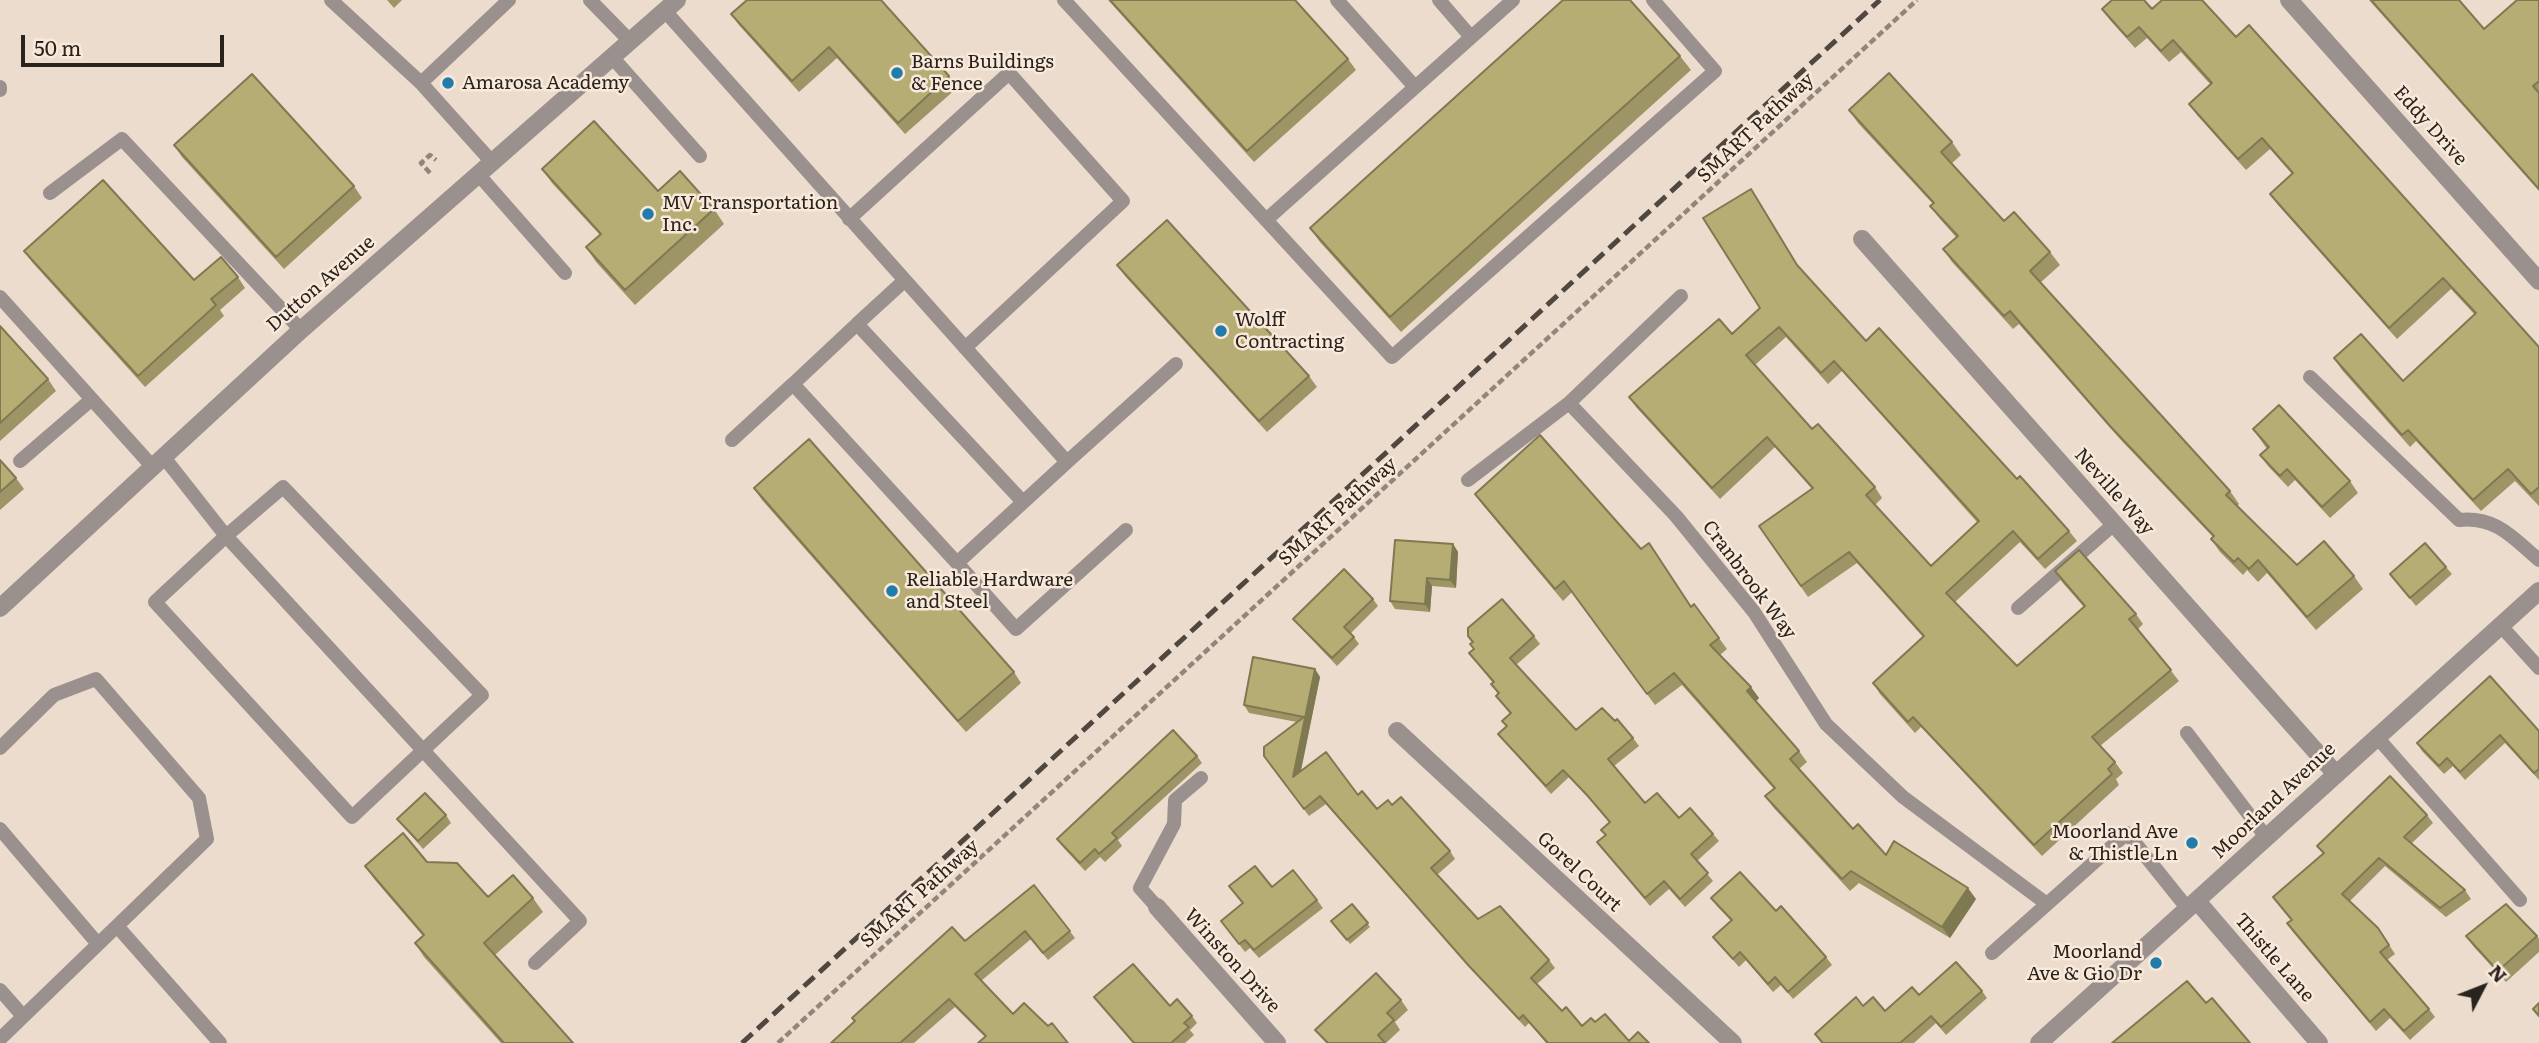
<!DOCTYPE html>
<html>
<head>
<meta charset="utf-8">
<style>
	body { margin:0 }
	#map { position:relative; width:2539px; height:1043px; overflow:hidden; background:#ecdccd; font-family:Literata,serif }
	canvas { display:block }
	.north { position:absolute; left:2448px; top:952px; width:70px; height:70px; -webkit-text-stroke:5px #f9e9da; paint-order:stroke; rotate:48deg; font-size:19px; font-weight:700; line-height:28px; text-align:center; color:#28231d }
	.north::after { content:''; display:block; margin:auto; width:24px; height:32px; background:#28231d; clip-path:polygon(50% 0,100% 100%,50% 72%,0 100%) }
	.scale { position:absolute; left:21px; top:35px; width:203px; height:32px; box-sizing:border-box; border:4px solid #28231d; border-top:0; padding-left:9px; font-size:21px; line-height:24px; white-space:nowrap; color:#28231d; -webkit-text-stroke:5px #f9e9da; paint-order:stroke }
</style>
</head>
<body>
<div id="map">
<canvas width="2539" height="1043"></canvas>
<div class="north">N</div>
<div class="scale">50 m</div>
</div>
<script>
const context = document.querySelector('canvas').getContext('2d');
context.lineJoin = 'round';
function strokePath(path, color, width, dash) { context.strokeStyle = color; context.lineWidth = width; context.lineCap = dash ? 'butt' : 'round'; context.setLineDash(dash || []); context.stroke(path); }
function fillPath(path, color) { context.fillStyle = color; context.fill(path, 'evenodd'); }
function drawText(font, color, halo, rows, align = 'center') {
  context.font = font + ' Literata,serif'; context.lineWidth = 5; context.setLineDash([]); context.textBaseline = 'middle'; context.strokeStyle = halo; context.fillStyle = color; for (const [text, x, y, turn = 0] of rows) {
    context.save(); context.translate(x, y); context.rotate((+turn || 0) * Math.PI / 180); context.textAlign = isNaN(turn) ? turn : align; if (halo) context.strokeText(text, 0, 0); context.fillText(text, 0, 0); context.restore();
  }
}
const path = new Path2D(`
	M430 173 421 163 430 155 436 160
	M778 1043 1917 0`);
const service = new Path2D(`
	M331 0 421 83 509 0
	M590 0 629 40
	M1064 0 1392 357 1715 71 1653 0
	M1337 0 1415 87
	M1439 0 1471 37
	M665 11 1067 462 1176 364
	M612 57 700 156
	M421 83 491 161
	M0 87V90
	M478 174 565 273
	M50 193 122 139 301 330
	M849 219 1009 73 1123 201 965 348
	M1266 220 1513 0
	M1681 296 1569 403 1676 516 1754 612 1826 724 1903 797 2047 904
	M0 297 151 465
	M857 324 904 281
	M2310 377 2459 520C2496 516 2513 538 2539 560
	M793 384 857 324 1023 502
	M732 440 793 384 957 563 1067 462
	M163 456 226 536 283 487 482 695 352 817 155 602 226 536 580 921 535 963
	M20 461 92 399
	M1468 480 1569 403
	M957 563 1016 629 1126 530
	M2018 608 2114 524
	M2501 626 2539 668
	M2187 733 2266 837
	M2376 736 2520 900
	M0 748 54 695 96 679 199 798 207 839 0 1039
	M0 829 98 944
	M1157 907 1140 888 1174 824 1175 800 1201 778
	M117 926 220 1043
	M1992 953 2127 833 2188 909
	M0 990 23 1016`);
const minor = new Path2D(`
	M2289 0 2539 281
	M1862 239 2335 773
	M0 608 301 330 677 0
	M1397 731 1733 1043
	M2197 901 2319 1043
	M1157 907 1277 1043`);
const tertiary = new Path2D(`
	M2039 1043 2539 591`);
const rail = new Path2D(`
	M742 1043 1880 0`);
const wall = new Path2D(`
	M387 0H402L394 8Z
	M1108 0H1295L1348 59 1356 70 1254 162Z
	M2369 0H2459L2484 29 2539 0V191Z
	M2102 9H2152L2236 37 2539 347V506L2515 481 2481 511 2416 441 2410 447 2342 370 2334 358 2403 381 2475 315 2451 289 2397 339 2278 205 2270 194 2292 174 2270 149 2246 170 2197 115 2189 104 2210 84 2181 52 2169 62 2147 38 2135 48 2110 20Z
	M731 14 949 76 957 88 905 134 837 58 799 92 739 25Z
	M1680 56 1691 70 1401 332 1320 242 1310 228Z
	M1849 110 1952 142 1961 155 1951 164 2004 221 2050 252 2060 265 2040 283 2230 491 2239 504 2237 506 2297 565 2354 576 2363 589 2316 630 2267 573 2258 582 2247 570 2243 575 2220 552 2211 539 2213 537 2120 439 2019 324 2013 329 1952 262 1943 249 1956 237 1940 219 1930 206 1933 204 1858 123Z
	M174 145 354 186 362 198 284 269 182 157Z
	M542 169 658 191 714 209 724 224 635 305 596 262 586 247 600 235 552 183Z
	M1751 189 1800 269 1866 341 2017 479 2069 531 2077 541 2045 569 2020 542 1955 602 2017 666 2084 607 2062 582 2055 571 2136 614 2143 624 2138 629 2179 681 2100 746 2115 762 2123 773 2116 779 2119 785 2042 856 1921 727 1915 733 1880 694 1873 683 1923 637 1857 563 1808 597 1759 526 1812 489 1775 447 1720 499 1636 407 1629 397 1732 334 1760 308ZM1786 337 1828 384 1842 371 1977 522 1931 566 1875 505 1882 498 1875 487 1812 429 1755 365Z
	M24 251 194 280 238 277 245 288 220 310 224 316 145 387 32 262Z
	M1117 265 1309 376 1317 387 1267 432 1125 276Z
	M0 326 48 379 56 391 0 441Z
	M2253 429 2350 481 2358 493 2330 518 2295 480 2288 487 2268 466 2260 455 2267 449Z
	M0 460 16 478 24 489 0 510Z
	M754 488 1014 672 1021 683 966 732 762 500Z
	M1475 494 1691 606 1719 638 1727 649 1720 655 1759 698 1756 701 1799 751 1807 762 1799 769 1853 829 1886 855 1976 899 1950 938 1859 883 1850 891 1773 807 1765 796 1774 789 1682 685 1655 705 1572 592 1563 601 1483 505Z
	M1453 544 1458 552 1456 588 1432 586 1430 612 1395 609 1390 601Z
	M2446 567 2452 574 2416 606 2390 574Z
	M1373 599 1378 606 1351 633 1359 644 1337 666 1299 626 1293 619Z
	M1468 636H1534L1540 644 1516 665 1576 730 1615 721 1633 738 1639 746 1614 766 1645 803 1713 834 1719 841 1697 861 1713 881 1685 907 1669 889 1650 906 1597 842 1606 835 1601 830 1610 823 1593 803 1569 777 1551 794 1504 741 1498 734 1506 727 1502 721 1510 714 1496 696 1498 694 1491 684 1493 683 1469 653 1474 649 1470 644 1472 642Z
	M1315 669 1320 677 1301 771 1358 795 1377 809 1392 805 1450 851 1455 859 1437 875 1478 919 1549 960 1555 968 1537 984 1562 1011 1582 1026 1595 1022 1629 1041 1649 1043H1546L1529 1023 1525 1027 1475 973 1326 804 1309 816 1269 764 1297 722 1249 713 1244 705Z
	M2539 731V780L2505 743 2465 780 2453 766 2444 774 2422 751 2417 743Z
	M1197 756 1202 763 1118 840 1122 846 1105 862 1100 857 1085 871 1063 847 1057 839Z
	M446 815 451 823 423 849 403 826 397 819Z
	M2427 815 2433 823 2412 843 2465 890 2471 899 2446 917 2385 866 2350 901 2378 928 2395 954 2387 960 2429 1009 2435 1017 2410 1040 2390 1018 2376 1031 2293 932 2287 923 2291 920 2273 897 2323 854 2317 846Z
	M427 862 488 897 533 898 543 912 495 955 573 1043H501L424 957 415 943 423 936 375 880 365 866Z
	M1034 885 1075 938 1048 960 1031 939 981 981 1013 1014 1048 1026 1068 1043 985 1037 955 1007 914 1043H831L965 941Z
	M1229 886 1272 887 1317 900 1323 908 1259 958 1250 948 1245 952 1221 921 1243 904Z
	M1711 898 1776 911 1826 957 1832 965 1793 999 1781 985 1773 992 1746 960 1739 967 1713 937 1731 921 1717 906Z
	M1352 904 1370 927 1350 944 1331 921Z
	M2466 936H2537L2539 939V952L2506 982 2474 947Z
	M1982 991 1987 998 1946 1035 1936 1023 1914 1043H1821L1815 1034 1863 1006 1885 1011 1919 995Z
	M1094 997 1170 1006 1192 1016 1197 1023 1190 1030 1194 1035 1185 1043H1133Z
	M1401 1000 1408 1010 1395 1022 1400 1030 1386 1043H1326L1315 1030Z`);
const shadedWall = new Path2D(`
	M1453 544 1458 552 1456 588 1450 580Z
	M1427 578 1432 586 1430 612 1425 604Z
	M1315 669 1320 677 1298 784 1293 777Z
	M1751 687 1759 698 1755 702 1747 691Z
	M1968 888 1976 899 1950 938 1942 927Z`);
const building = new Path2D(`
	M747 0H881L949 76 898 123 829 47 792 81 731 14Z
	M1110 0H1295L1348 59 1247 151Z
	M1563 0H1630L1680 56 1390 317 1310 228Z
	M2112 0H2144L2152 9 2162 0H2202L2236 37 2249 25 2539 347V487L2531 494 2508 469 2473 500 2408 430 2402 435 2334 358 2361 334 2403 381 2476 313 2443 278 2389 328 2270 194 2293 173 2262 138 2238 159 2189 104 2212 83 2173 40 2161 51 2139 27 2127 37 2102 9Z
	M2371 0H2459L2484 29 2517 0H2539V81L2533 86 2539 93V189Z
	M1889 73 1952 142 1941 152 2004 221 2014 212 2050 252 2030 271 2230 491 2226 495 2297 565 2324 541 2354 576 2307 617 2258 560 2249 569 2238 558 2234 562 2211 539 2214 536 2110 426 2010 311 2004 316 1943 249 1958 236 1930 206 1934 203 1849 110Z
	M252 74 354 186 276 257 174 145Z
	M594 121 658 191 680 171 714 209 625 290 586 247 601 234 542 169Z
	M103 180 194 280 221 257 238 277 211 299 216 305 138 376 24 251Z
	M1751 189 1797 265 1866 341 1879 328 2017 479 2020 476 2069 531 2038 559 2013 531 1946 593 2017 666 2085 606 2055 571 2079 550 2136 614 2129 619 2171 670 2092 737 2115 762 2108 769 2112 774 2034 845 1913 717 1908 722 1873 683 1924 636 1849 552 1801 586 1759 526 1813 488 1767 437 1712 488 1629 397 1719 319 1732 334 1760 308 1703 218ZM1779 327 1821 373 1834 361 1979 521 1931 566 1866 495 1875 487 1818 424 1812 429 1746 355Z
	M1167 220 1309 376 1259 421 1117 265Z
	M0 326 48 379 0 423Z
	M2279 405 2350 481 2322 507 2287 469 2280 476 2260 455 2269 447 2253 429Z
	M1540 435 1641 549 1649 543 1691 607 1694 604 1719 638 1710 645 1751 687 1747 691 1799 751 1790 759 1853 829 1858 824 1886 855 1894 841 1968 888 1942 927 1851 871 1842 879 1765 796 1775 788 1674 673 1647 694 1564 581 1555 589 1475 494Z
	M809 439 1014 672 958 721 754 488Z
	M0 460 16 478 0 492Z
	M1395 540 1453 544 1450 580 1427 578 1425 604 1390 601Z
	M2425 543 2446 567 2410 598 2390 574Z
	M1344 569 1373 599 1344 627 1354 637 1332 658 1293 619Z
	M1502 599 1534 636 1510 658 1576 730 1602 708 1615 721 1617 719 1633 738 1608 759 1645 803 1657 793 1679 818 1690 808 1713 834 1691 854 1708 873 1680 899 1664 881 1645 898 1597 842 1606 835 1601 830 1610 822 1587 795 1563 770 1546 786 1498 734 1507 726 1502 721 1511 713 1496 696 1499 693 1491 684 1494 682 1469 653 1474 649 1470 644 1473 642 1468 636V628Z
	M1253 657 1315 669 1293 777 1326 752 1358 795 1362 791 1377 809 1388 800 1392 805 1401 797 1450 851 1431 868 1478 919 1500 906 1549 960 1531 978 1562 1011 1566 1007 1582 1026 1591 1018 1595 1022 1605 1014 1629 1041 1638 1032 1649 1043H1548L1523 1015 1519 1019 1469 966 1320 796 1304 809 1264 756V747L1304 717 1244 705Z
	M2490 676 2539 731V769L2534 773 2500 735 2460 772 2447 758 2439 766 2417 743Z
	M1173 730 1197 756 1112 833 1117 838 1099 854 1095 849 1080 863 1057 839Z
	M2390 776 2427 815 2404 837 2465 890 2440 908 2379 858 2342 894 2378 928 2389 945 2380 952 2429 1009 2404 1031 2384 1009 2370 1022 2287 923 2292 920 2273 897 2324 853 2317 846Z
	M425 793 446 815 418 841 397 819Z
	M403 833 427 862 457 863 488 897 513 875 533 898 484 943 573 1043H504L415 943 424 935 365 866Z
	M1255 866 1272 887 1293 870 1317 900 1254 950 1245 940 1239 944 1221 921 1243 903 1229 886Z
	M1740 872 1776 911 1781 906 1826 957 1788 992 1775 977 1768 984 1740 952 1733 959 1713 937 1732 920 1711 898Z
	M1034 885 1070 931 1043 953 1025 931 975 974 1013 1014 1024 1003 1048 1026 1052 1023 1068 1043H978L986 1036 949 999 900 1043H831L855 1021 852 1018 952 927 965 941Z
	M1352 904 1368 923 1347 940 1331 921Z
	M2506 904 2537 936 2498 971 2466 936Z
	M1956 962 1982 991 1941 1027 1931 1016 1900 1043H1823L1815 1034 1856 997 1863 1006 1873 997 1885 1011 1912 987 1919 995Z
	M1133 964 1170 1006 1177 999 1192 1016 1184 1023 1189 1027 1171 1043H1134L1094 997Z
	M1376 973 1401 1000 1387 1013 1394 1020 1378 1035 1385 1043H1328L1315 1030Z
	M2187 981 2206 1003 2212 998 2250 1043H2112Z
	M2539 1003V1016L2533 1009Z`);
const markers = [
	[897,73,7,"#207caa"],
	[448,83,7,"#207caa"],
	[648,214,7,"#207caa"],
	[1221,331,7,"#207caa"],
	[892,591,7,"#207caa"],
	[2192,843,7,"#207caa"],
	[2156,963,7,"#207caa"]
];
const poiNames = [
	["Barns Buildings",911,62],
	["& Fence",911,84],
	["Amarosa Academy",462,83],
	["MV Transportation",662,203],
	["Inc.",662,225],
	["Wolff",1235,320],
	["Contracting",1235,342],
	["Reliable Hardware",906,580],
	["and Steel",906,602],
	["Moorland Ave",2178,832,"right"],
	["& Thistle Ln",2178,854,"right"],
	["Moorland",2142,952,"right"],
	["Ave & Gio Dr",2142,974,"right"]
];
const streetNames = [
	["Eddy Drive",2430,126,48],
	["SMART Pathway",1756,128,-43],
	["Dutton Avenue",321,284,-41],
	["Neville Way",2114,492,48],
	["SMART Pathway",1338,512,-42],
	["Cranbrook Way",1749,580,53],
	["Moorland Avenue",2274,801,-43],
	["Gorel Court",1579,872,43],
	["SMART Pathway",920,894,-42],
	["Thistle Lane",2274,958,49],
	["Winston Drive",1232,961,48]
];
strokePath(path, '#90867b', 4.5, [7, 3.5]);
strokePath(service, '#9a908e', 14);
strokePath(minor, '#9a908e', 18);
strokePath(tertiary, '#9a908e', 18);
strokePath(rail, '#4f4740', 5, [14, 7]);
fillPath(wall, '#9d9565');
fillPath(shadedWall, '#7f7952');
fillPath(building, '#b6ad75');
strokePath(building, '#7f7952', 2);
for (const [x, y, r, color] of markers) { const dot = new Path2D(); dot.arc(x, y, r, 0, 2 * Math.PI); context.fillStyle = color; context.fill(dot); strokePath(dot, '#f9e9da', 2.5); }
drawText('19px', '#28231d', '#f9e9da', poiNames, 'left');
drawText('19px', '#28231d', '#f9e9da', streetNames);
</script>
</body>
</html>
